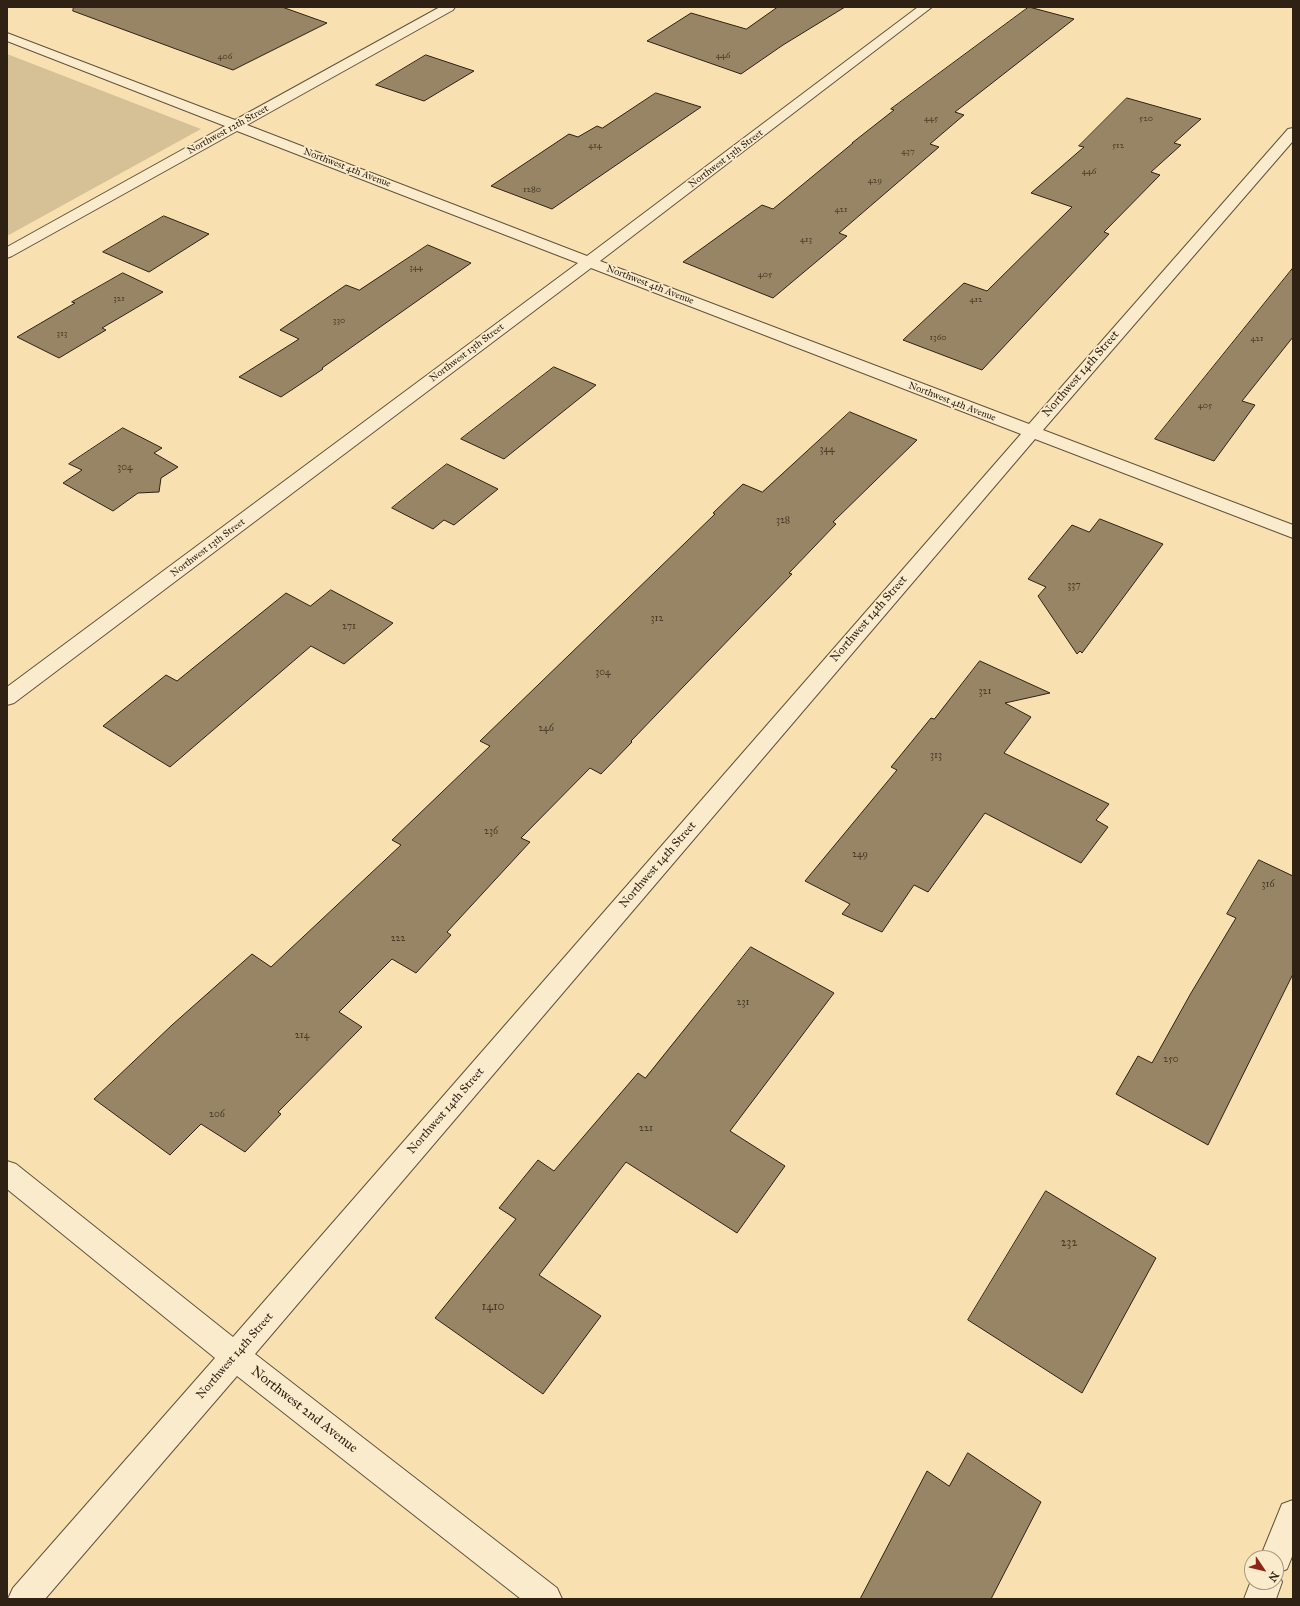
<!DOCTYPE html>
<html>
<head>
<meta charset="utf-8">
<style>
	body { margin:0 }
	#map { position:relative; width:1300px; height:1606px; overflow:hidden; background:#f8e0b1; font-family:"IM FELL Great Primer",serif }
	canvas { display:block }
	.frame { position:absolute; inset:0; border:8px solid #2f2214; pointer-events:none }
	.north { position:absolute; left:1244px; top:1550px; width:40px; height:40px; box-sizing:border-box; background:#faebcc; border:1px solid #a99b82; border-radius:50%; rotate:125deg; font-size:11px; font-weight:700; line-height:16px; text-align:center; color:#2f2214 }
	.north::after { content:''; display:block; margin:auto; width:14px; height:18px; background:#8f2418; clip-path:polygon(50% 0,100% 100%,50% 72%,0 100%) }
</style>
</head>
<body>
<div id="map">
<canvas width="1300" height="1606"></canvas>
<div class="frame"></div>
<div class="north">N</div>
</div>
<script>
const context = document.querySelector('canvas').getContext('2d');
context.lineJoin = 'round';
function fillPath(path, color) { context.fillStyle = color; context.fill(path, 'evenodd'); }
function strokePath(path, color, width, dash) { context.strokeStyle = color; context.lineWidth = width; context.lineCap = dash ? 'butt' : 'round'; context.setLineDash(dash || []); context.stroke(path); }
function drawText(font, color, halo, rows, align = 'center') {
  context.font = font + ' "IM FELL Great Primer",serif'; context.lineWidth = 3.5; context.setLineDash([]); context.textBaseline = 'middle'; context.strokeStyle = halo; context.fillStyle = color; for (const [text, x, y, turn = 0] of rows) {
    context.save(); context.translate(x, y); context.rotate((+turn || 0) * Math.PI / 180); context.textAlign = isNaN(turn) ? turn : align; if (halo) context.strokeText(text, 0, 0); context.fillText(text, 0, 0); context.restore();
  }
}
const green = new Path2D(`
	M7 54 201 129 7 236Z`);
const building = new Path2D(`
	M74 7H282L327 23 233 70 73 11Z
	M778 7H845L783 45 741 74 647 41 691 13 746 29Z
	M1029 7 1074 19 955 112 964 115 930 144 939 147 839 233 847 236 773 298 683 262 762 205 773 209 853 143H852L894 110 891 109Z
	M426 55 474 71 424 101 376 85Z
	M656 93 701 107 552 209 491 186 569 134 578 137 597 126 602 128Z
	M1127 98 1201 119 1174 143 1181 145 1151 172 1160 175 1104 232 1109 234 982 370 903 340 964 283 987 291 1072 207 1031 193 1084 147 1079 146Z
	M164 216 209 234 149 272 103 252Z
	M428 245 471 263 322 368 323 369 281 397 239 377 299 339 280 330 346 285 359 290Z
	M1293 268V337L1242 401 1255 405 1214 461 1155 439Z
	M123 273 163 292 102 328 106 330 59 358 17 337 75 303 72 302Z
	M554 367 596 385 504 459 461 439Z
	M850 412 917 440 833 522 836 524 789 573 792 574 631 741 632 742 601 774 590 768 521 838 530 842 447 932 451 935 416 973 392 959 339 1012 362 1027 278 1112 281 1114 245 1152 201 1124 170 1155 94 1099 172 1025 252 954 271 967 401 845 392 840 490 746 480 741 715 514 713 513 743 484 762 492Z
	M123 428 162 448 154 453 178 467 161 478 159 492 138 493 113 511 63 483 82 470 69 464Z
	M447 464 498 489 454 525 444 520 433 529 392 508Z
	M1100 519 1163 544 1082 653 1080 651 1077 654 1038 596 1046 587 1028 579 1072 525 1089 532Z
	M331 590 393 623 344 664 311 646 170 767 103 726 166 675 177 681 286 593 310 606Z
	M980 661 1050 693 1005 703 1031 717 1004 753 1109 804 1096 820 1108 827 1081 863 985 813 928 892 914 885 882 932 842 914 850 904 805 881 897 770 891 767 931 718 934 719Z
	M1259 860 1293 876V974L1208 1145 1116 1094 1138 1056 1152 1063 1191 993 1236 918 1227 914Z
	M751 947 834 993 730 1131 785 1166 737 1233 626 1162 539 1275 601 1316 543 1394 435 1318 516 1219 499 1208 538 1160 554 1171 638 1073 645 1078Z
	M1046 1191 1156 1258 1082 1393 968 1320Z
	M968 1453 1041 1502 991 1599H860L927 1471 949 1486Z`);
const minor = new Path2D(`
	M440 7H455L453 10 247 125 587 256 918 7H932L600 261 1029 424 1288 129 1293 128V141L1043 430 1293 525V538L1035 439 255 1354 557 1588 562 1599H521L237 1376 45 1599H8L13 1588 215 1358 7 1189V1161L16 1164 233 1337 1021 434 591 268 14 703 7 705V687L578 263 237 131 12 256 7 258V247L225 126 7 41V33L235 120Z
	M1293 1500V1554L1287 1569 1278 1573 1282 1582 1276 1599H1244L1252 1578V1582H1276V1558H1260L1282 1504Z`);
const farNumbernames = [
	["446",723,56],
	["406",225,57],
	["445",931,119],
	["520",1146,119],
	["414",595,146],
	["512",1118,146],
	["437",908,152],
	["446",1089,172],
	["429",875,181],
	["1280",532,190],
	["421",841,210],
	["413",806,240],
	["344",416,268],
	["405",765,275],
	["321",119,299],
	["412",976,300],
	["330",339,321],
	["313",62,334],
	["1360",938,338],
	["421",1257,339],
	["405",1205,406]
];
const farStreetnames = [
	["Northwest 12th Street",228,130,-29],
	["Northwest 13th Street",726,159,-37],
	["Northwest 4th Avenue",347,168,21],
	["Northwest 4th Avenue",650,285,21],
	["Northwest 13th Street",467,353,-37],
	["Northwest 4th Avenue",952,402,21],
	["Northwest 13th Street",208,548,-37]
];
const numberNames = [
	["344",827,450],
	["304",125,468],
	["328",783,521],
	["337",1074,586],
	["312",657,619],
	["271",349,627],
	["304",603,673],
	["321",985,692],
	["246",546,729],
	["313",936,756],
	["236",491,832],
	["249",860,855],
	["316",1268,885],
	["222",398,939],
	["231",743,1003],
	["214",302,1036],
	["250",1171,1060],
	["206",217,1115],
	["221",646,1129]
];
const streetNames = [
	["Northwest 14th Street",1081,374,-49],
	["Northwest 14th Street",869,619,-49],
	["Northwest 14th Street",658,865,-49],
	["Northwest 14th Street",446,1111,-49],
	["Northwest 14th Street",235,1356,-49]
];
const nearNumbernames = [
	["232",1069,1243],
	["1410",493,1307]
];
const nearStreetnames = [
	["Northwest 2nd Avenue",304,1410,38]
];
fillPath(green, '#d6c096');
fillPath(building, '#988566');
strokePath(building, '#2f2214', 1);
strokePath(minor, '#61523b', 2);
fillPath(minor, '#faebcc');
drawText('9px', '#493b28', null, farNumbernames);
drawText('10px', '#2f2214', '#faebcc', farStreetnames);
drawText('10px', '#493b28', null, numberNames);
drawText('12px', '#2f2214', '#faebcc', streetNames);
drawText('12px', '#493b28', null, nearNumbernames);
drawText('14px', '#2f2214', '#faebcc', nearStreetnames);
</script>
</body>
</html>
